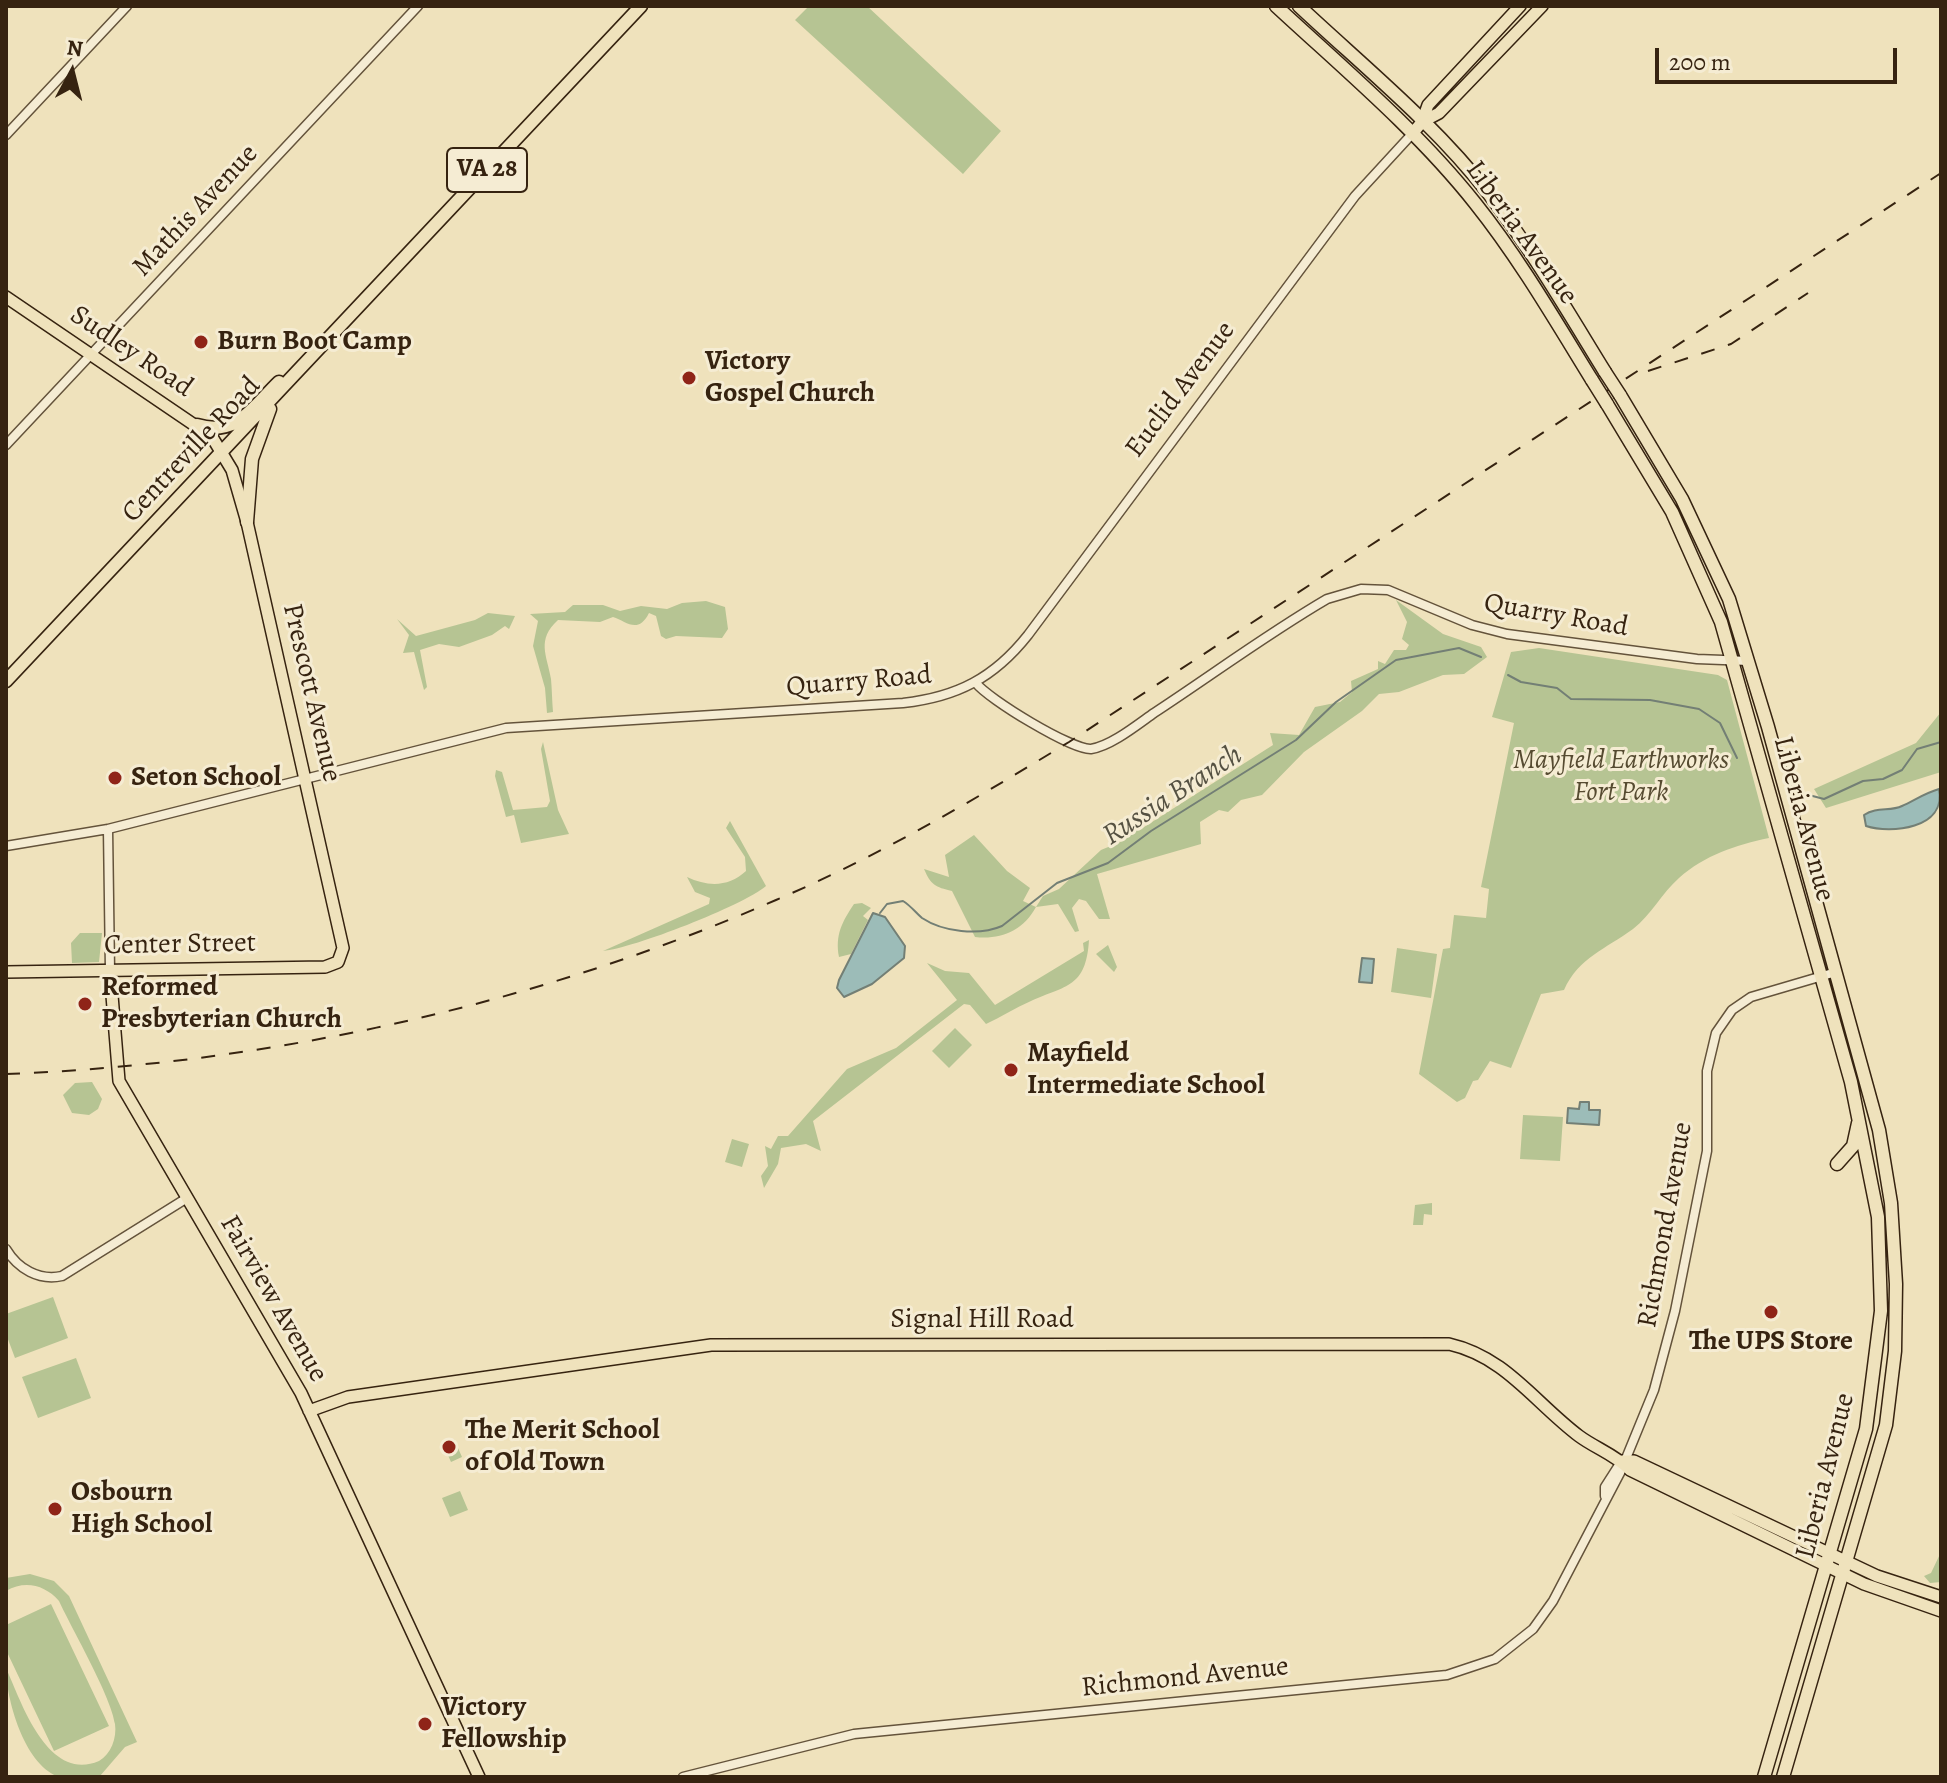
<!DOCTYPE html>
<html>
<head>
<meta charset="utf-8">
<style>
	body { margin:0 }
	#map { position:relative; width:1947px; height:1783px; overflow:hidden; background:#efe2bc; font-family:Alegreya,serif }
	canvas { display:block }
	.frame { position:absolute; inset:0; border:8px solid #362310; pointer-events:none }
	.north { position:absolute; left:32px; top:32px; width:80px; height:80px; -webkit-text-stroke:6px #f5ecd3; paint-order:stroke; rotate:7deg; font-size:22px; font-weight:700; line-height:32px; text-align:center; color:#362310 }
	.north::after { content:''; display:block; margin:auto; width:28px; height:36px; background:#362310; clip-path:polygon(50% 0,100% 100%,50% 72%,0 100%) }
	.scale { position:absolute; left:1655px; top:48px; width:242px; height:36px; box-sizing:border-box; border:4px solid #362310; border-top:0; padding-left:10px; font-size:24px; line-height:28px; white-space:nowrap; color:#362310; -webkit-text-stroke:6px #f5ecd3; paint-order:stroke }
</style>
</head>
<body>
<div id="map">
<canvas width="1947" height="1783"></canvas>
<div class="frame"></div>
<div class="north">N</div>
<div class="scale">200 m</div>
</div>
<script>
const context = document.querySelector('canvas').getContext('2d');
context.lineJoin = 'round';
function fillPath(path, color) { context.fillStyle = color; context.fill(path, 'evenodd'); }
function strokePath(path, color, width, dash) { context.strokeStyle = color; context.lineWidth = width; context.lineCap = dash ? 'butt' : 'round'; context.setLineDash(dash || []); context.stroke(path); }
function drawText(font, color, halo, rows, align = 'center') {
  context.font = font + ' Alegreya,serif'; context.lineWidth = 6; context.setLineDash([]); context.textBaseline = 'middle'; context.strokeStyle = halo; context.fillStyle = color; for (const [text, x, y, turn = 0] of rows) {
    context.save(); context.translate(x, y); context.rotate((+turn || 0) * Math.PI / 180); context.textAlign = isNaN(turn) ? turn : align; if (halo) context.strokeText(text, 0, 0); context.fillText(text, 0, 0); context.restore();
  }
}
const green = new Path2D(`
	M809 6H867L1001 131 963 174 795 20Z
	M1396 600 1443 634 1481 647 1487 657 1464 674 1443 675 1399 692 1379 694 1362 711 1304 752 1262 795 1241 800 1228 812 1219 810 1200 822 1201 844 1097 874 1110 919H1099L1086 901 1079 899 1072 908 1079 931 1075 932 1058 904 1036 907C1023 931 1000 940 975 937L952 891C935 887 931 885 924 869L949 877 945 855 974 835 1007 871 1030 888 1023 901 1036 907 1043 896 1059 889 1101 850 1125 840 1135 825 1141 829 1273 745 1270 733 1299 735 1315 707 1340 702 1352 692 1351 681 1378 669V661L1385 664 1394 650H1406L1409 645 1402 639 1407 622Z
	M706 601 725 607 728 629 722 638 676 636 666 639 661 636 656 616 649 613C638 635 626 621 613 617L600 622 558 620C536 640 547 655 551 679 552 690 552 701 553 712L547 713 545 688 533 646 538 621 530 614 565 612 573 605H603L620 611 641 606 667 609 682 603Z
	M488 613 515 616 509 629 505 626 492 635 459 647 439 644 420 650 427 687 424 690 414 652 403 653 409 635 397 619 416 636 475 620Z
	M1539 648 1718 675 1727 680 1769 838C1736 845 1705 855 1679 878 1662 893 1651 915 1633 929 1606 949 1579 957 1564 990L1541 994 1511 1068 1490 1061 1478 1080 1473 1081 1465 1098 1457 1102 1419 1074 1443 949 1450 948 1454 915 1486 918 1489 889 1481 887 1514 723 1492 717 1511 652Z
	M1941 712V772L1826 808 1814 789 1916 743Z
	M543 742 558 810 569 834 521 843 514 815 506 817 495 776 496 770 502 772 513 810 547 807 550 801 541 749Z
	M730 821 766 886C742 906 634 948 603 951L709 904 710 898 695 892 687 877C708 887 729 887 746 871L745 857 726 828Z
	M862 903 871 908 863 916 868 920 851 954 839 957C835 935 842 922 854 904Z
	M80 933H102L99 962 72 963 71 943Z
	M1089 940C1086 988 1066 985 1031 1001 1015 1008 1001 1017 986 1024L970 1005 964 1004 813 1121 821 1151 806 1144 781 1148 778 1164 764 1188 761 1176 768 1166 765 1146 771 1149 778 1136H788L847 1069 896 1048 957 1000 927 963 945 971 969 973 995 1005 1084 951 1083 943Z
	M1108 945 1117 967 1114 972 1096 954Z
	M1397 948 1437 954 1431 998 1391 992Z
	M955 1028 972 1045 949 1068 932 1051Z
	M92 1082 102 1099 98 1109 89 1115 72 1113 63 1095 75 1083Z
	M1523 1115 1563 1117 1560 1161 1520 1159Z
	M732 1139 749 1144 742 1167 725 1162Z
	M1432 1203V1215L1424 1214 1423 1225H1413L1415 1205Z
	M53 1297 68 1338 15 1358 6 1334V1314Z
	M76 1358 91 1398 38 1418 22 1377Z
	M454 1439 462 1457 451 1462 443 1444Z
	M460 1491 468 1510 450 1517 442 1498Z
	M1941 1552V1582L1930 1583 1924 1576 1931 1573Z
	M30 1574 54 1581 69 1596 137 1742 125 1747 100 1776C88 1778 68 1780 57 1776 24 1763 6 1699 6 1668 21 1701 47 1783 99 1761 111 1754 117 1738 115 1724 112 1698 72 1629 59 1601 45 1585 25 1580 6 1591V1578Z
	M51 1604 109 1726 54 1751 6 1650V1625Z`);
const water = new Path2D(`
	M1939 789C1947 829 1890 834 1866 826L1864 815C1877 806 1890 812 1902 806 1915 800 1925 793 1939 789Z
	M873 913 885 917 905 946 904 958 872 984 844 997 837 988 839 980Z
	M1362 958 1374 959 1372 983 1359 982Z
	M1580 1102H1589V1110H1600L1599 1125 1567 1123 1568 1108 1579 1109Z`);
const stream = new Path2D(`
	M1508 675 1521 682 1557 688 1571 699 1650 700 1699 709 1720 723 1737 758
	M1805 794 1824 799 1863 781 1883 779 1902 770 1917 749 1941 742
	M880 913 887 904 903 901C911 906 915 912 922 918 943 932 979 936 1002 926L1057 883 1108 863 1151 831 1296 740 1336 702 1396 660 1459 648 1481 657`);
const minor = new Path2D(`
	M6 135 127 6
	M6 445 418 6
	M976 683C988 699 1072 750 1091 749 1111 746 1137 725 1154 713 1212 675 1267 634 1327 599L1361 589 1388 590 1472 625 1507 634 1697 659 1749 661
	M108 829 110 971
	M6 846 108 829 506 728 903 703C957 697 994 678 1028 635L1355 196 1412 134
	M6 1249C18 1269 39 1281 62 1276L187 1198
	M1605 1496V1487L1621 1462
	M683 1777 854 1734 1447 1675 1495 1659 1533 1629 1553 1601 1620 1473 1654 1390 1675 1311 1707 1151V1071L1716 1033 1732 1010 1751 997 1836 972`);
const major = new Path2D(`
	M1422 122 1439 113 1542 6
	M1412 134 1422 122 1428 105 1520 6
	M6 297 212 437 232 470 247 522 343 948 338 962 325 967 6 972
	M110 971 119 1081 301 1393 479 1777
	M309 1411 348 1397 711 1345 1449 1344C1506 1357 1534 1402 1579 1436 1595 1448 1616 1455 1630 1470L1864 1584 1941 1611
	M1622 1461H1634L1877 1576 1941 1597`);
const highway = new Path2D(`
	M1276 6C1344 69 1417 130 1475 203 1519 258 1555 320 1592 380
	M1299 6C1363 66 1435 124 1489 194 1532 250 1568 312 1605 372
	M1620 395 1682 499 1729 599 1768 727 1879 1130 1891 1203 1896 1284 1895 1351 1886 1425 1783 1777
	M1607 404 1672 512 1721 622 1851 1082 1878 1217 1881 1311 1866 1429 1764 1777
	M197 425C237 437 252 408 279 382
	M247 522 252 459 270 409
	M6 681 641 6
	M1837 1164 1853 1146 1858 1123`);
const rail = new Path2D(`
	M1648 371 1731 344 1808 293
	M6 1074C269 1064 535 1005 776 900 879 856 974 800 1069 742L1941 173`);
const highwayBridge = new Path2D(`
	M1605 372 1620 395
	M1592 380 1607 404`);
const markers = [
	[201,342,8,"#8f2418"],
	[689,378,8,"#8f2418"],
	[115,778,8,"#8f2418"],
	[85,1004,8,"#8f2418"],
	[1011,1070,8,"#8f2418"],
	[1771,1312,8,"#8f2418"],
	[449,1447,8,"#8f2418"],
	[55,1509,8,"#8f2418"],
	[425,1724,8,"#8f2418"]
];
const shields = [
	[487,170,80]
];
const shieldNames = [
	["VA 28",487,170]
];
const streetNames = [
	["Mathis Avenue",196,211,-47],
	["Liberia Avenue",1521,233,54],
	["Sudley Road",131,352,34],
	["Euclid Avenue",1181,390,-53],
	["Centreville Road",192,450,-47],
	["Quarry Road",1556,616,10],
	["Quarry Road",859,682,-5],
	["Prescott Avenue",311,693,77],
	["Liberia Avenue",1803,819,75],
	["Center Street",180,945,-1],
	["Richmond Avenue",1666,1225,-80],
	["Fairview Avenue",273,1299,60],
	["Signal Hill Road",982,1320],
	["Liberia Avenue",1826,1476,-76],
	["Richmond Avenue",1185,1678,-6]
];
const poiNames = [
	["Burn Boot Camp",217,342],
	["Victory",705,362],
	["Gospel Church",705,394],
	["Seton School",131,778],
	["Reformed",101,988],
	["Presbyterian Church",101,1020],
	["Mayfield",1027,1054],
	["Intermediate School",1027,1086],
	["The UPS Store",1771,1342,"center"],
	["The Merit School",465,1431],
	["of Old Town",465,1463],
	["Osbourn",71,1493],
	["High School",71,1525],
	["Victory",441,1708],
	["Fellowship",441,1740]
];
const parkNames = [
	["Mayfield Earthworks",1621,761],
	["Fort Park",1621,793]
];
const waterNames = [
	["Russia Branch",1173,796,-33]
];
fillPath(green, '#b6c493');
fillPath(water, '#9cbcb8');
strokePath(water, '#737f75', 2);
strokePath(stream, '#737f75', 2);
strokePath(minor, '#64533b', 11);
strokePath(major, '#362310', 14);
strokePath(highway, '#362310', 15);
strokePath(minor, '#f5ecd3', 8);
strokePath(major, '#efe2bc', 11);
strokePath(highway, '#efe2bc', 12);
strokePath(rail, '#362310', 2, [14, 14]);
strokePath(highwayBridge, '#362310', 15, []);
strokePath(highwayBridge, '#efe2bc', 12);
for (const [x, y, r, color] of markers) { const dot = new Path2D(); dot.arc(x, y, r, 0, 2 * Math.PI); context.fillStyle = color; context.fill(dot); strokePath(dot, '#f5ecd3', 3); }
for (const [x, y, w] of shields) { const box = new Path2D(); box.roundRect(x - w / 2, y - 22, w, 44, 6); context.fillStyle = '#f5ecd3'; context.fill(box); strokePath(box, '#362310', 2); }
drawText('bold 26px', '#362310', null, shieldNames);
drawText('28px', '#362310', '#f5ecd3', streetNames);
drawText('bold 28px', '#362310', '#f5ecd3', poiNames, 'left');
drawText('italic 28px', '#564b31', '#f5ecd3', parkNames);
drawText('italic 30px', '#555142', '#f5ecd3', waterNames);
</script>
</body>
</html>
